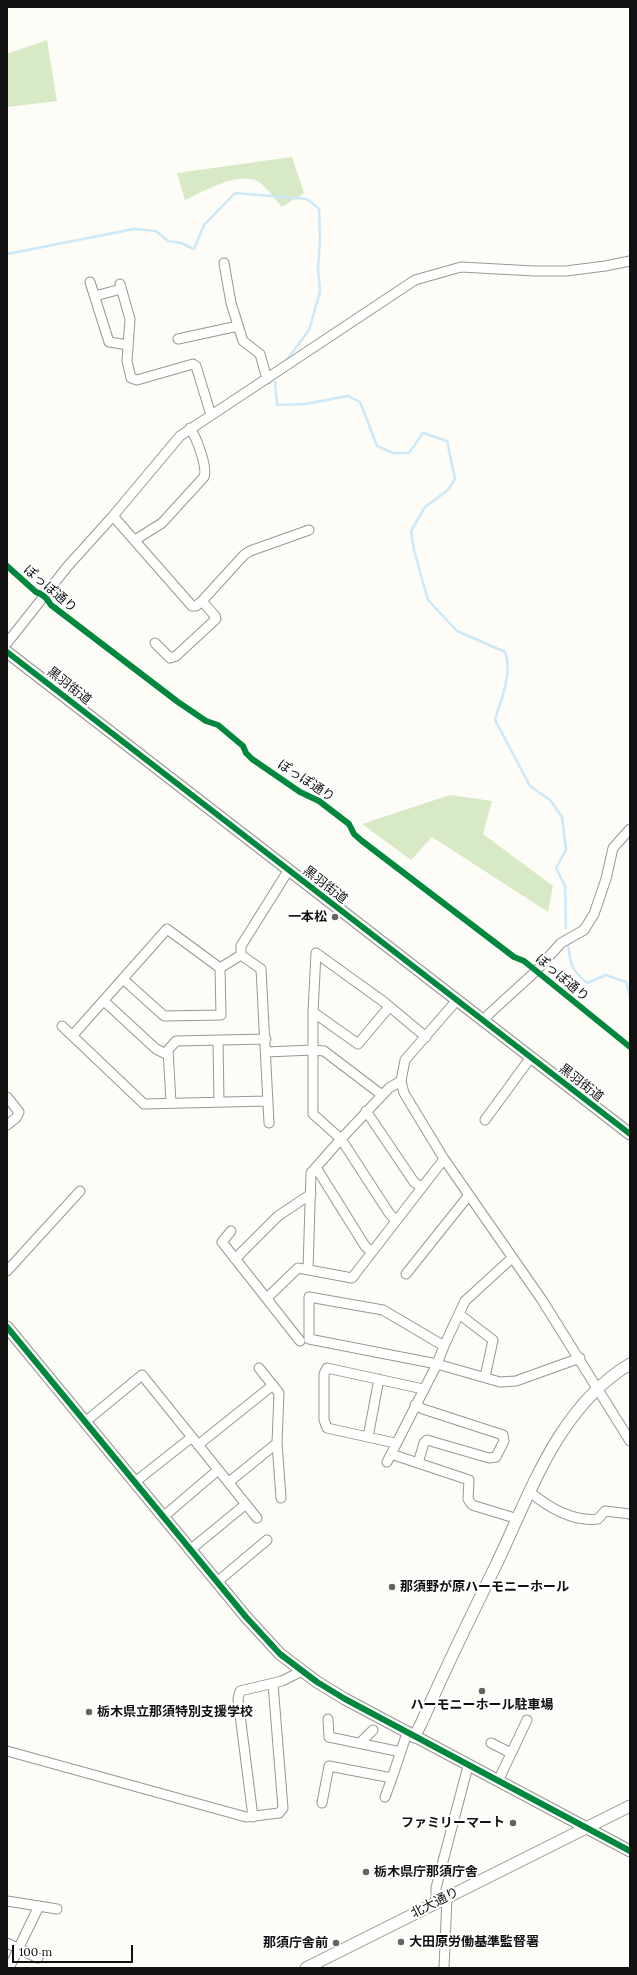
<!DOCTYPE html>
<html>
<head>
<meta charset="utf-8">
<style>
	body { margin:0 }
	#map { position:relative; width:637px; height:1975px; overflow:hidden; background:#fdfcf7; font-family:Lora,serif }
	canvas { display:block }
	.frame { position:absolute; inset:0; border:8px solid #111; pointer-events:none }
	.scale { position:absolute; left:12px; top:1945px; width:121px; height:18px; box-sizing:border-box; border:2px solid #111; border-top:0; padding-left:5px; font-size:12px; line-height:14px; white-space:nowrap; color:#111; -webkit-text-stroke:3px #fff; paint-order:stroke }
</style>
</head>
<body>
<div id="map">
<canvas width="637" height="1975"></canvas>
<div class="frame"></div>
<div class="scale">100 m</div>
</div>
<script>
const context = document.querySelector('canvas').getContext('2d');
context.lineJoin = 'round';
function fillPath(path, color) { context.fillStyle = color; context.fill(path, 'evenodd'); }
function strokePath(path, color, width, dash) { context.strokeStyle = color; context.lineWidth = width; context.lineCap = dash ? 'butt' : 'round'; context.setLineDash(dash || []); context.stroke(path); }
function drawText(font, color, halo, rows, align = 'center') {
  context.font = font + ' Lora,"Noto Sans JP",serif'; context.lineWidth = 4; context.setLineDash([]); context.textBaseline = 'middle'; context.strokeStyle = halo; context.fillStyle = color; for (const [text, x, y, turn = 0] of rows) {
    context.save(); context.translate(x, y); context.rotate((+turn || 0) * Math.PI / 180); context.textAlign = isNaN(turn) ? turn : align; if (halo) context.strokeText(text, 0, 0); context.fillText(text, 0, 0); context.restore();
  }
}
const forest = new Path2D(`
	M47 40 57 101 7 107V54Z
	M292 157 304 193 282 207C275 199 267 188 259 182 240 170 203 191 185 200L177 173Z
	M450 795 492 801 483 834 553 886 548 912 432 837 411 860 362 824Z`);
const stream = new Path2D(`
	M7 254 134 229 156 231 168 241 181 243 194 249 204 225 235 193 307 199 319 209 320 241 318 268 320 292 309 330 286 361
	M275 382 277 405 305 404 348 396 360 402 377 446 393 453H409L423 433 447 441 455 479 448 490 425 507 411 531 414 550 428 600 457 631 505 652C513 673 501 699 495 720L530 786 550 800 562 817 566 850 556 868 565 886 566 928
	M568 943C570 963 571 970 587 983L606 975 626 982 630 996`);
const minor = new Path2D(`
	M224 263 231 303 243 341 260 354 267 379
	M90 282 109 342 128 345
	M120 284 130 319 127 361 131 378 137 380 193 364 196 366 211 415
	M95 296 121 289
	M178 339 238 326
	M113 516 192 606H196L202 601 244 555 250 551 309 530
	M135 540 162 523 204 477C208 467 196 437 190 428
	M7 643 67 567 113 516 180 436 415 280 461 267 534 271H566L605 266 630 261
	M155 643 170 658 176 656 216 619 215 616 202 601
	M316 953 313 1012V1114L341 1139 389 1088 401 1081
	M316 953 384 1002 426 1037
	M123 979 164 1016 221 1015 220 968 241 955
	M457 1000 405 1060 401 1081 404 1093 444 1159 542 1300 630 1441
	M104 1001 156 1049 168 1055
	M313 1012 358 1044 389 1007
	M483 1021 489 1014 536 971 561 943 584 930 594 914 606 879 613 848 630 829
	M62 1026 144 1104 267 1101
	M73 1035 167 929 220 968
	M218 1040 219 1101
	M266 1052 313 1050 324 1051 382 1095
	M7 1097 19 1112 16 1118 7 1125
	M171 1102 168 1050 176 1041 266 1039
	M366 1111 414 1182 421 1187
	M485 1120 531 1057
	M269 1123 261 969 241 955V946L288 871
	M317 1169 365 1246 372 1252
	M231 1231 222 1242 300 1341
	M512 1258 465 1301 444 1346 383 1310 309 1297V1339L437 1364 500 1382 516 1381 580 1358
	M235 1259 278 1216 311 1194
	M308 1269 311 1173 341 1139 389 1213 396 1221
	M7 1271 80 1191
	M406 1274 469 1195
	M267 1298 298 1268 352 1278 444 1159
	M459 1314 493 1340 485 1377
	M259 1368 279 1393 277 1443 281 1498
	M415 1405 423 1409 503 1435 504 1441 496 1457 489 1458 427 1440 424 1443 418 1463
	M85 1422 142 1375 257 1518
	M368 1437 379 1379
	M395 1443 327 1428 324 1420V1374L327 1368 423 1389
	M198 1445 273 1385
	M391 1454 469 1480 468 1499 472 1505 518 1519
	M387 1462 437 1364 444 1346
	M135 1482 192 1437
	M229 1482 277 1443
	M530 1492C548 1507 573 1522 598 1519L605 1511 630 1514
	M163 1517 218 1470
	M190 1550 246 1504
	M217 1582 267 1540
	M328 1719 329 1737 401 1752
	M360 1743 373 1730
	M491 1743 511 1753
	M7 1751 246 1817 279 1813 283 1808 273 1684
	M498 1781 527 1720
	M385 1797 392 1778
	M322 1803 329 1766 392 1778 407 1733
	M253 1817 238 1699 240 1691 282 1681 302 1671
	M7 1901 57 1909
	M436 1903V1888L468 1766
	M7 1943 38 1958
	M9 1968 39 1906
	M444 1968 447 1897`);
const tertiary = new Path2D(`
	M7 652 630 1134
	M7 1327 246 1617 280 1654 317 1682 345 1699 630 1851
	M414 1737 421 1724C444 1671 470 1618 496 1565 530 1494 558 1407 630 1364
	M306 1968 630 1806`);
const cycleway = new Path2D(`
	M7 566 36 592C43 594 47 598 51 605L178 702 206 721 218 725 243 746 246 753 252 759 300 792 319 801 349 824 354 834 362 841 514 957 524 961 630 1047
	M7 652 630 1134
	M7 1327 246 1617 280 1654 317 1682 345 1699 630 1851`);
const markers = [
	[335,917,4,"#646362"],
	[392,1587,4,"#646362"],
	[482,1691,4,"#646362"],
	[89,1712,4,"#646362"],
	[513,1823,4,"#646362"],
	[366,1872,4,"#646362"],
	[401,1942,4,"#646362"],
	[336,1943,4,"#646362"]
];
const streetNames = [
	["ぽっぽ通り",50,589,40],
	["黒羽街道",69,686,38],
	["ぽっぽ通り",306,781,33],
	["黒羽街道",325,885,38],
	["ぽっぽ通り",562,978,40],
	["黒羽街道",581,1083,38],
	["北大通り",435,1903,-27]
];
const poiNames = [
	["一本松",327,917,"right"],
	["那須野が原ハーモニーホール",400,1587],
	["ハーモニーホール駐車場",482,1705,"center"],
	["栃木県立那須特別支援学校",97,1712],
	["ファミリーマート",505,1823,"right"],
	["栃木県庁那須庁舎",374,1872],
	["大田原労働基準監督署",409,1942],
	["那須庁舎前",328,1943,"right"]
];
fillPath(forest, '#d8eac5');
strokePath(stream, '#cde8f7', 2.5);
strokePath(minor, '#979795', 11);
strokePath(tertiary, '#979795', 13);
strokePath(minor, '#fffffe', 9);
strokePath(tertiary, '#fffffe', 11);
strokePath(cycleway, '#00873e', 6);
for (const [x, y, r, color] of markers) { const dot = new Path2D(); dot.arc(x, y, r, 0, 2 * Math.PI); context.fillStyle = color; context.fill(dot); strokePath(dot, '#fff', 1.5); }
drawText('13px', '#111', '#fff', streetNames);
drawText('bold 13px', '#111', '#fff', poiNames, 'left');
</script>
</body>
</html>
